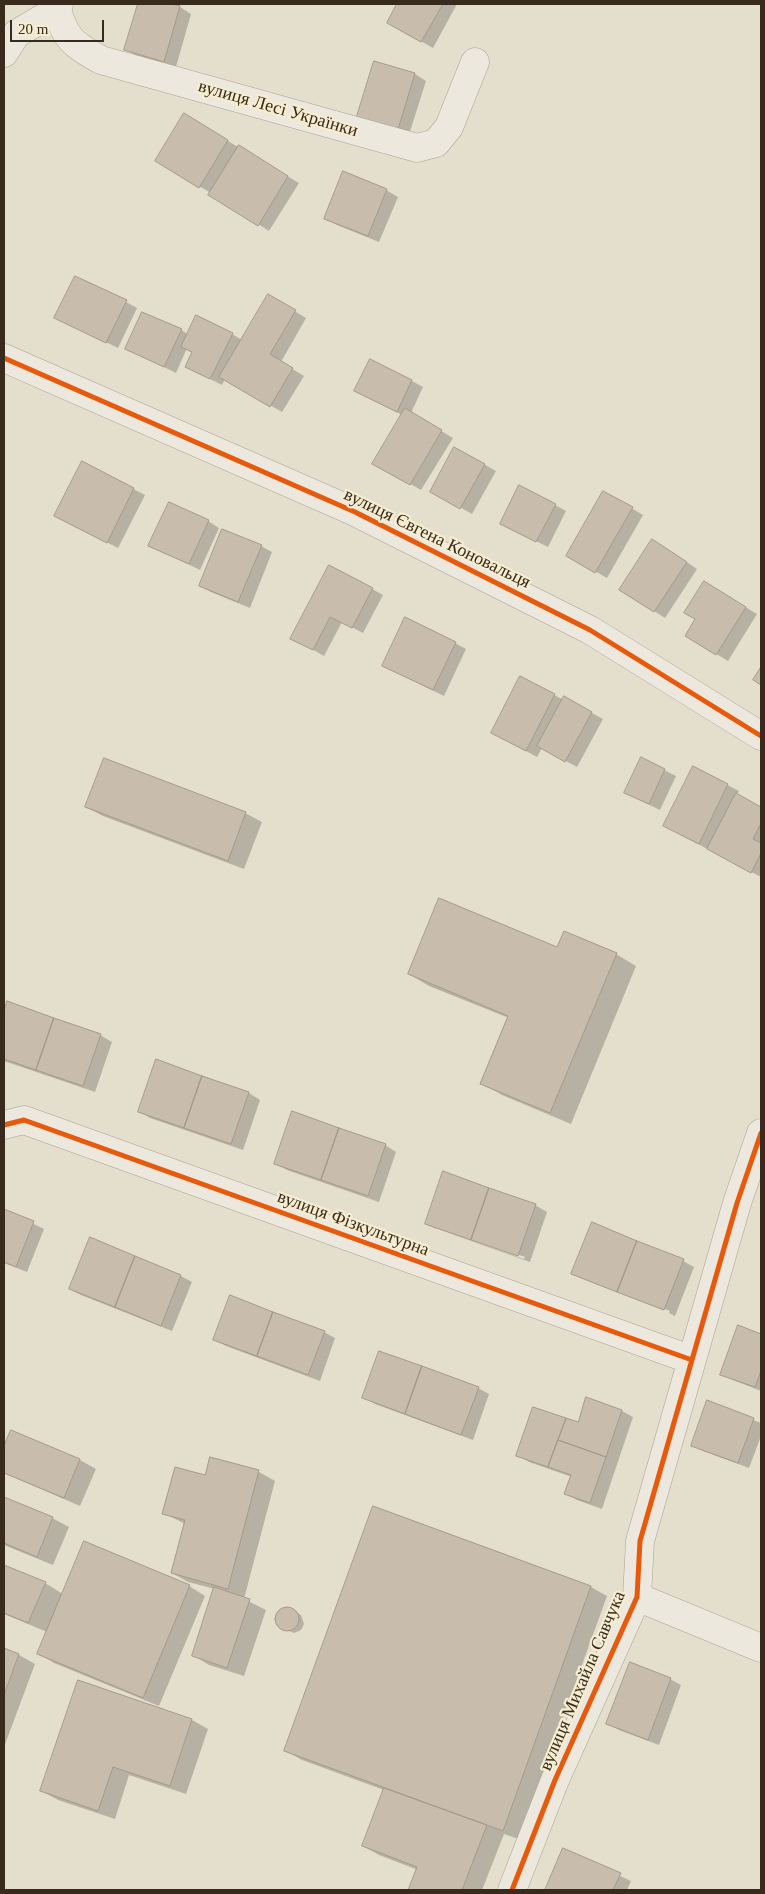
<!DOCTYPE html>
<html>
<head>
<meta charset="utf-8">
<style>
	body { margin:0 }
	#map { position:relative; width:765px; height:1894px; overflow:hidden; background:#e4decc; font-family:"Times New Roman",serif }
	canvas { display:block }
	.frame { position:absolute; inset:0; border:5px solid #382b1d; pointer-events:none }
	.scale { position:absolute; left:10px; top:20px; width:94px; height:22px; box-sizing:border-box; border:2px solid #382b1d; border-top:0; padding-left:6px; font-size:15px; line-height:18px; white-space:nowrap; color:#382b1d; -webkit-text-stroke:4px #f6edd1; paint-order:stroke }
</style>
</head>
<body>
<div id="map">
<canvas width="765" height="1894"></canvas>
<div class="frame"></div>
<div class="scale">20 m</div>
</div>
<script>
const context = document.querySelector('canvas').getContext('2d');
context.lineJoin = 'round';
function fillPath(path, color) { context.fillStyle = color; context.fill(path, 'evenodd'); }
function strokePath(path, color, width, dash) { context.strokeStyle = color; context.lineWidth = width; context.lineCap = dash ? 'butt' : 'round'; context.setLineDash(dash || []); context.stroke(path); }
function drawText(font, color, halo, rows, align = 'center') {
  context.font = font + ' "Times New Roman",serif'; context.lineWidth = 4.5; context.setLineDash([]); context.textBaseline = 'middle'; context.strokeStyle = halo; context.fillStyle = color; for (const [text, x, y, turn = 0] of rows) {
    context.save(); context.translate(x, y); context.rotate((+turn || 0) * Math.PI / 180); context.textAlign = isNaN(turn) ? turn : align; if (halo) context.strokeText(text, 0, 0); context.fillText(text, 0, 0); context.restore();
  }
}
const shadow = new Path2D(`
	M139 4H167L180 7 191 14 176 67 137 56 126 49Z
	M399 4H457L433 48 389 23Z
	M415 74 426 81 407 141 368 129Z
	M184 115 299 183 269 231 211 193 157 161Z
	M386 190 398 197 379 242 337 225 326 218Z
	M268 295 306 318 281 362 304 376 282 412 225 379 222 385 198 373 194 352 187 348 176 373 127 349 181 330 189 335 232 334 242 340Z
	M126 302 137 308 118 348 56 318Z
	M412 381 423 387 411 413 453 438 421 490 374 463 402 415 367 397Z
	M455 448 496 471 472 514 431 491Z
	M82 463 145 495 118 548 67 522Z
	M604 492 643 515 607 578 568 556Z
	M555 505 566 511 548 547 513 530Z
	M208 521 219 528 200 570 161 551Z
	M261 546 272 552 250 608 211 592 200 586Z
	M664 547 697 569 665 618 654 611Z
	M372 589 383 595 363 633 342 622 324 656 292 638Z
	M715 589 757 614 728 661 687 636Z
	M455 643 466 649 444 696 395 672Z
	M554 695 562 699 564 698 603 719 577 767 542 748 537 757 504 739Z
	M642 759 676 776 660 810 637 799Z
	M693 767 739 791 737 795 761 808V877L675 832Z
	M86 807 245 813 262 822 244 869 103 816Z
	M558 949 616 954 636 966 571 1124 502 1095 482 1083 509 1018 429 986 409 974Z
	M8 1003 100 1035 112 1042 95 1092 4 1061V1016Z
	M157 1061 249 1093 260 1100 243 1150 150 1118 139 1111Z
	M385 1145 396 1152 379 1202 287 1170 276 1164Z
	M535 1205 547 1212 530 1262 437 1229 524 1259 525 1257 436 1227V1229L426 1223Z
	M4 1210 44 1229 27 1272 4 1263Z
	M683 1261 694 1267 675 1316 669 1313 670 1311 583 1277V1279L573 1273Z
	M181 1276 192 1282 172 1331 81 1295 70 1289Z
	M738 1327 761 1335V1391L733 1380 722 1374Z
	M324 1332 335 1338 320 1381 226 1346 214 1339Z
	M478 1388 489 1394 473 1440 375 1404 364 1397Z
	M587 1399 622 1411 633 1417 602 1509 577 1500 566 1494 572 1477 529 1462 518 1455 534 1408 578 1424Z
	M708 1402 761 1423V1436L749 1468 703 1451 692 1445Z
	M11 1431 80 1460 96 1469 80 1506 4 1473V1449Z
	M211 1459 259 1472 275 1481 244 1599 266 1610 244 1676 209 1665 193 1655 215 1589 188 1582 172 1573 185 1524 164 1513 206 1476Z
	M4 1498 52 1518 69 1527 53 1565 4 1545Z
	M374 1508 591 1587 607 1596 519 1839 504 1834 482 1890H409L418 1870 379 1855 363 1846 384 1790 302 1760 286 1751Z
	M4 1566 45 1583 63 1594 189 1586 205 1596 159 1706 54 1663 38 1653 47 1632 4 1614Z
	M289 1608 301 1615 304 1624 301 1630 294 1633 284 1629 276 1622 277 1614 282 1609Z
	M4 1649 19 1655 35 1664 4 1747Z
	M670 1679 681 1685 659 1745 619 1730 608 1723Z
	M79 1681 192 1720 208 1729 186 1794 129 1775 115 1819 58 1800 42 1791Z
	M564 1850 631 1881 627 1890H547Z`);
const building = new Path2D(`
	M138 4H172L180 6 164 62 124 50Z
	M397 4H443L421 42 387 23Z
	M374 61 415 73 396 136 355 123Z
	M184 113 228 140 199 188 155 161Z
	M239 145 288 176 258 226 208 195Z
	M343 171 387 189 368 236 324 219Z
	M75 276 127 300 106 343 54 318Z
	M268 294 296 310 270 354 293 368 270 407 219 377Z
	M142 312 182 329 164 367 125 349Z
	M196 315 233 333 210 379 185 367 192 352 181 347Z
	M370 359 412 380 397 412 354 391Z
	M405 408 442 430 410 485 372 464Z
	M454 447 485 464 460 509 430 492Z
	M82 461 134 488 107 543 54 516Z
	M519 485 556 504 536 542 500 524Z
	M603 491 633 507 595 573 566 556Z
	M169 502 209 520 189 564 148 546Z
	M222 529 262 545 238 602 199 586Z
	M652 539 687 562 654 612 619 590Z
	M329 565 373 588 352 628 330 617 313 650 290 639Z
	M704 581 746 607 716 655 685 636 695 619 684 613Z
	M405 617 456 642 433 690 382 666Z
	M761 667V685L753 680Z
	M520 676 555 694 526 751 491 733Z
	M564 696 592 712 565 762 537 746Z
	M641 757 665 769 649 804 624 793Z
	M104 758 246 812 228 861 85 807Z
	M693 766 728 784 699 844 663 826Z
	M736 793 761 807V823L753 839 761 843V853L751 873 707 849Z
	M439 898 557 947 564 931 617 953 550 1113 480 1084 508 1016 408 974Z
	M7 1001 54 1018 36 1070 4 1059V1012Z
	M54 1018 101 1034 83 1086 36 1070Z
	M156 1059 202 1076 184 1128 138 1112Z
	M202 1076 249 1092 231 1144 184 1128Z
	M292 1111 339 1128 321 1180 274 1164Z
	M339 1128 386 1144 368 1196 321 1180Z
	M443 1171 489 1188 471 1240 425 1224Z
	M489 1188 536 1204 518 1256 471 1240Z
	M4 1209 34 1221 16 1267 4 1262Z
	M592 1222 637 1241 617 1292 571 1274Z
	M90 1237 135 1256 115 1307 69 1289Z
	M637 1241 684 1259 664 1310 617 1292Z
	M135 1256 181 1275 161 1326 115 1307Z
	M230 1295 273 1312 257 1356 213 1340Z
	M273 1312 325 1331 308 1375 257 1356Z
	M738 1325 761 1334V1371L755 1387 720 1375Z
	M379 1351 422 1366 405 1414 362 1398Z
	M422 1366 479 1387 461 1435 405 1414Z
	M586 1397 622 1410 606 1457 558 1440 566 1418 578 1422Z
	M707 1400 754 1418 738 1463 691 1446Z
	M533 1407 566 1418 548 1467 516 1456Z
	M11 1430 80 1459 64 1498 4 1473V1446Z
	M558 1440 606 1457 590 1503 564 1494 571 1475 548 1467Z
	M210 1457 259 1470 228 1589 171 1573 185 1520 162 1514 175 1467 205 1475Z
	M4 1497 53 1517 37 1557 4 1543Z
	M373 1506 591 1586 503 1831 284 1751Z
	M84 1541 190 1585 143 1698 37 1654Z
	M4 1565 46 1582 28 1623 4 1613Z
	M214 1587 250 1599 227 1668 192 1656Z
	M275 1619a12 12 0 1 1 24 0a12 12 0 1 1-24 0Z
	M4 1648 19 1654 4 1695Z
	M630 1662 671 1678 648 1740 606 1724Z
	M78 1680 192 1719 170 1786 113 1767 98 1811 40 1791Z
	M384 1788 487 1825 462 1890H408L417 1867 362 1846Z
	M563 1848 621 1873 613 1890H545Z`);
const minor = new Path2D(`
	M57 10C66 41 75 45 101 60L417 148 436 143 449 127 475 62
	M4 53 16 34 57 10 59 4
	M4 358 355 512 590 630 761 736
	M4 1125 24 1120 692 1360
	M637 1597 761 1648
	M512 1890 555 1780 637 1597 640 1541 737 1203 761 1133`);
const cycleway = new Path2D(`
	M4 358 355 512 590 630 761 736
	M4 1125 24 1120 692 1360
	M512 1890 555 1780 637 1597 640 1541 737 1203 761 1133`);
const streetNames = [
	["вулиця Лесі Українки",278,109,16],
	["вулиця Євгена Коновальця",437,539,26],
	["вулиця Фізкультурна",353,1224,20],
	["вулиця Михайла Савчука",583,1681,-67]
];
fillPath(shadow, '#0003');
fillPath(building, '#c8bcad');
strokePath(building, '#a4998b', 1);
strokePath(minor, '#a9a395', 29);
strokePath(minor, '#ece8de', 28);
strokePath(cycleway, '#e8590c', 5);
drawText('18px', '#382b1d', '#f6edd1', streetNames);
</script>
</body>
</html>
